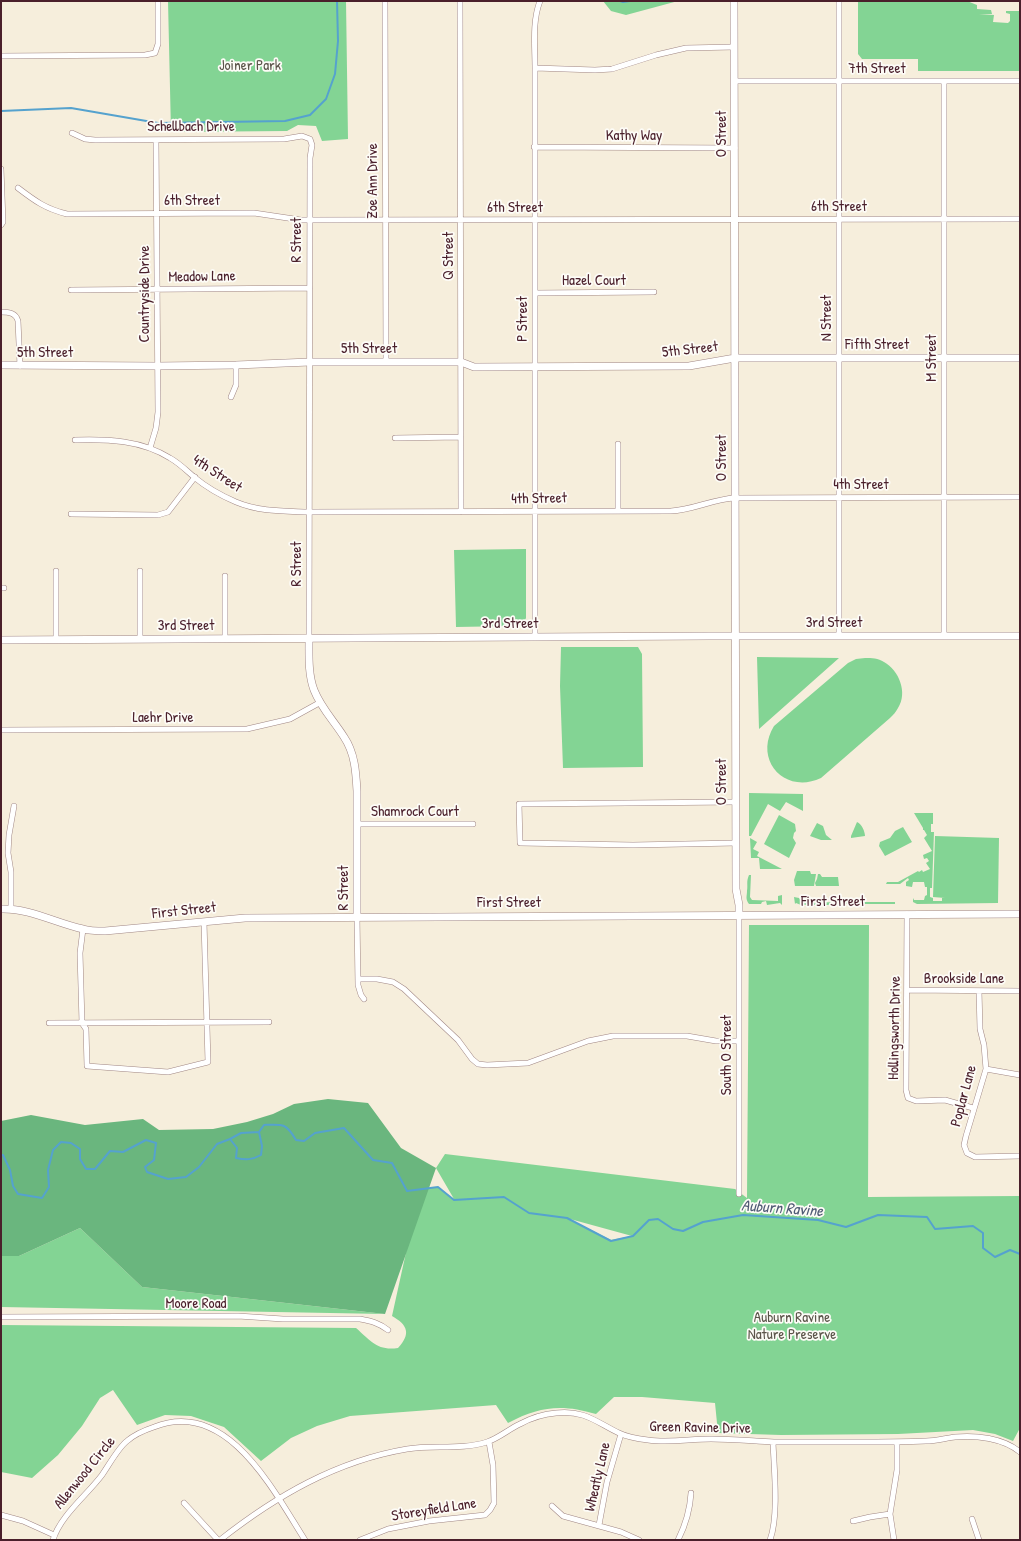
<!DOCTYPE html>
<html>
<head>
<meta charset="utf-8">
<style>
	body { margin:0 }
	#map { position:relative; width:1021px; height:1541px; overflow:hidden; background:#f6eedc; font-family:"Patrick Hand",sans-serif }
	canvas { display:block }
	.frame { position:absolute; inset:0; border:2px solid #4a1f2b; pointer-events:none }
</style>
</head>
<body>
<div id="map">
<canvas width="1021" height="1541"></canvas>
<div class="frame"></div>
</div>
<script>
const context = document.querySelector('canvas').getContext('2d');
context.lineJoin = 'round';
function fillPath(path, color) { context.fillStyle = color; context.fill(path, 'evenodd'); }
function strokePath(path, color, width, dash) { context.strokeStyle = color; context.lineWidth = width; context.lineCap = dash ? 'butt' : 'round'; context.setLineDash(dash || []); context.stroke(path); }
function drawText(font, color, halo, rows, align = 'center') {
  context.font = font + ' "Patrick Hand",sans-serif'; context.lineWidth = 3.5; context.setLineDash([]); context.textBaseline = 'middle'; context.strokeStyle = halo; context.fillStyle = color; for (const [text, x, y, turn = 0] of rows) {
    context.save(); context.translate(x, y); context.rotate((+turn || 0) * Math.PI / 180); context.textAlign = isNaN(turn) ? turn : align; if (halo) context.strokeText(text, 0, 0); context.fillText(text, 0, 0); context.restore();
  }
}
const green = new Path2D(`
	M168 1H346L348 139 322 141 316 126 298 125 287 131 171 132Z
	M603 1H678L626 15 611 11Z
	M858 1H967L977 5V9L991 10 992 14H979L994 15 993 22 1008 23 1010 21V14L1006 13V11H1020V71H918V59H862L858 54Z
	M526 549V618L523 624 512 626 456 627 454 550Z
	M561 647H638L642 654 643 767 563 768 560 686Z
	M757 657 839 658 759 729Z
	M865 658C872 658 878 658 884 662 899 670 908 693 898 708 896 712 893 715 890 718L821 778C785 795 753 760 774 726L848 663 856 659Z
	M749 793 803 794V811L786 802 780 811 768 804 751 836H749Z
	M914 813H933V824H931V832H934L932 888H930V897L933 898V901H942V898H945L933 897 935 836 999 838 998 903 917 904 913 902V898L914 900H924L925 896 927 895V887H925L924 882H913L912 887 906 886V882L909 880 908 878 900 884H886L887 882H898L918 871 919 872 922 870 923 872 930 869 926 863 929 861 927 858 924 859 923 855 932 851 924 838 927 835 924 830H923V828Z
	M779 815 795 824 796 831 794 833 793 838 796 843 789 858 764 844Z
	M857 822C862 824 865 832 865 836L851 838V836Z
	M817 823 823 826 826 835 832 840H821L810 836Z
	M903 827 912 842 885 856 879 846 880 842 890 838 895 831Z
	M750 838 757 842 753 849 759 852 757 856 782 869H760L759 858H751Z
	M797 871H810L811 874H816L814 886H795L794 880Z
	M818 874H820L822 877H838L839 886H816L815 883 817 879Z
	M749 875H751L750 897 752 900 778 901V896L782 895V905L780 903 767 905 766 901 762 902 761 904H749C745 899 747 896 747 891 748 884 746 882 749 875Z
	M794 897 799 898 802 903 841 902V905H801L796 903 795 904Z
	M844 902H895V904H843Z
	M749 925H869L868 1197 1020 1196V1428L1013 1441 995 1434 973 1430 898 1434 781 1435 718 1433 715 1403 642 1397H614L596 1414C562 1404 540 1406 508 1423L496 1405 350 1416 317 1426 291 1438 261 1461 224 1427 191 1416 165 1415 137 1425 113 1390 100 1398 82 1426 58 1455 32 1478 1 1472V1325L356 1328C371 1341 377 1351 398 1348 411 1334 408 1325 392 1316L420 1189 438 1187 454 1199 436 1168 445 1154 735 1189 747 1198ZM569 1219H570L632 1236 611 1240Z
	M80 1228 142 1287 385 1314 1 1307V1256H19Z`);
const forest = new Path2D(`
	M328 1099 368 1103 401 1148 436 1168 385 1314 142 1287 80 1228 19 1256H1V1121L31 1115 85 1125 143 1119 159 1130 213 1129 247 1122 273 1114 294 1104Z`);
const stream = new Path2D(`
	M620 1 623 2 630 1
	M1 111 71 108 158 123 285 121 310 115 326 99 335 74 338 41 337 1
	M230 1139 237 1148 236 1158C246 1160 252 1160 261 1155L262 1146 259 1132
	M1 1155H3L10 1170 13 1186 18 1194 42 1198 49 1187 48 1170 53 1150 61 1142 71 1143 80 1149V1159L86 1169H95L110 1151 123 1152 146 1140 156 1143 154 1160 145 1167 147 1172 168 1179 186 1177 199 1167 217 1144 230 1139 241 1133 259 1132 264 1125C283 1124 286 1123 296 1140L304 1141 315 1133 344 1128 373 1160 392 1163 407 1191 438 1187 454 1200 504 1197 529 1213 567 1218 611 1241 633 1236 649 1220 658 1219 673 1229 683 1231 703 1222 743 1215 818 1220 846 1227 878 1215 927 1217 935 1229 973 1226 983 1233V1248L995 1257 1010 1250 1020 1254
	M1020 1269V1273`);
const minor = new Path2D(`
	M385 1 386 362
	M460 1 461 512
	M839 1V636
	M1 56 145 55 155 53 158 44V1
	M535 68 595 70 612 69 656 55 686 48 734 47
	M734 81H1020
	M944 81V636
	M72 133 85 139 95 140 284 139 302 136 310 139 312 145 310 158 309 638
	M534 147 735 148
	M1 169 3 222 1 225
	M18 188C35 201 46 209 67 214L254 213 301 220 1020 219
	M71 290 310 288
	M535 293 654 292
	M1 312C9 312 16 313 18 321L20 366
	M231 397 236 385V365
	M395 438 461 437
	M75 440C108 439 141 440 170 458 179 463 186 470 194 477 206 487 222 496 236 502 260 512 284 511 309 512L671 511C693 510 713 499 735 498L1020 497
	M150 448 156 428 158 412 156 140
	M618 510V444
	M71 514 158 515 168 512 195 477
	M56 571V639
	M140 571V639
	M225 576V639
	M1 588H4
	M535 637V68C535 46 532 22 540 1
	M1 730 247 729 290 719 319 703
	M735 802 519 804 520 843 633 845 736 843
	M357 824H473
	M11 909V872L8 853 9 835 14 806
	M907 914 906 1090 908 1098 916 1101 945 1100 973 1108
	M739 915V1194
	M357 917 358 985 361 995 364 999
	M83 929 80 953 82 1023 86 1029 87 1066 168 1072 208 1062 204 922
	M358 979H377L393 982 404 989 458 1040 472 1059 478 1064 487 1065 528 1063 588 1041 613 1036H687L716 1041H739
	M907 990 1020 991
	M979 991 980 1029 984 1045 986 1069 966 1136 964 1145 967 1153 975 1157 1020 1156
	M49 1023 269 1022
	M986 1069 1020 1075
	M1 1317 238 1316 283 1319H360C371 1321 379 1323 388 1330
	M184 1503 218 1540
	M552 1506 563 1516 621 1532 639 1540
	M1 1515 23 1521 54 1535
	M972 1519 979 1540
	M853 1521 870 1517 890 1514
	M599 1525 607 1482 621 1434
	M53 1540C60 1516 87 1495 102 1475 109 1465 118 1448 127 1441 135 1434 145 1430 154 1427 227 1398 273 1490 305 1540
	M220 1540C276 1496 336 1461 407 1449 433 1445 462 1450 487 1442 499 1438 509 1429 520 1424 531 1418 544 1414 556 1413 585 1410 596 1422 619 1433 627 1437 639 1439 648 1440 669 1443 690 1439 711 1439 732 1439 753 1441 774 1442 801 1442 828 1442 854 1442 878 1442 902 1442 926 1441 936 1441 946 1438 955 1437 976 1435 1003 1438 1020 1452
	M360 1540 388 1529 429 1521 485 1515 490 1510 494 1503 493 1465 489 1442
	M678 1540C686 1524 690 1511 691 1493
	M770 1540C779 1516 774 1468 773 1442
	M894 1540 890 1514 897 1470V1442`);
const tertiary = new Path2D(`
	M734 1 736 889 739 905V915
	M1 365 157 366 236 365 310 362H461L474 367 689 366 735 358H1020
	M309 638C309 655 308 674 314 690 321 708 334 721 344 737 355 753 356 773 357 791V917
	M1 640 709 636H1020
	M1 909C30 908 55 923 83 929 90 931 98 931 105 931L245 918 1020 914`);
const parkNames = [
	["Joiner Park",250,66],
	["Auburn Ravine",792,1318],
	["Nature Preserve",792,1335]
];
const streetNames = [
	["7th Street",877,69],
	["Schellbach Drive",191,127],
	["O Street",722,134,-90],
	["Kathy Way",634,136],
	["Zoe Ann Drive",373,181,-90],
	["6th Street",192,201],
	["6th Street",839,207],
	["6th Street",515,208],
	["R Street",297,240,-90],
	["Q Street",449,256,-90],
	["Meadow Lane",202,277,-1],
	["Hazel Court",594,281],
	["Countryside Drive",145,294,-90],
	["N Street",827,318,-90],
	["P Street",523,319,-90],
	["Fifth Street",877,345],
	["5th Street",369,349],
	["5th Street",690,350,-6],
	["5th Street",45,353],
	["M Street",932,358,-90],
	["O Street",722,458,-90],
	["4th Street",217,474,33],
	["4th Street",861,485],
	["4th Street",539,499,-1],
	["R Street",297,564,-90],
	["3rd Street",834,623],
	["3rd Street",510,624],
	["3rd Street",186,626],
	["Laehr Drive",163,718],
	["O Street",722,782,-90],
	["Shamrock Court",415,812],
	["R Street",344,888,-90],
	["First Street",833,902],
	["First Street",509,903],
	["First Street",184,911,-6],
	["Brookside Lane",964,979],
	["Hollingsworth Drive",895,1028,-89],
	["South O Street",727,1055,-90],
	["Poplar Lane",964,1096,-75],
	["Moore Road",196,1304],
	["Green Ravine Drive",700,1428,1],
	["Allenwood Circle",85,1473,-51],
	["Wheatly Lane",598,1477,-77],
	["Storeyfield Lane",434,1510,-9]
];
const waterNames = [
	["Auburn Ravine",782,1209,4]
];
fillPath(green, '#83d494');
fillPath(forest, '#6ab67e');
strokePath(stream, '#55a2ce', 2);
strokePath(minor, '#a08684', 6);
strokePath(tertiary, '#a08684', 8);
strokePath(minor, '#fff', 5);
strokePath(tertiary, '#fff', 7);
drawText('15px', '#5b554a', '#fdfcf7', parkNames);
drawText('15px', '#4a1f2b', '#fdfcf7', streetNames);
drawText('italic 16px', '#4f5a74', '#fdfcf7', waterNames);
</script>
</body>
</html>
